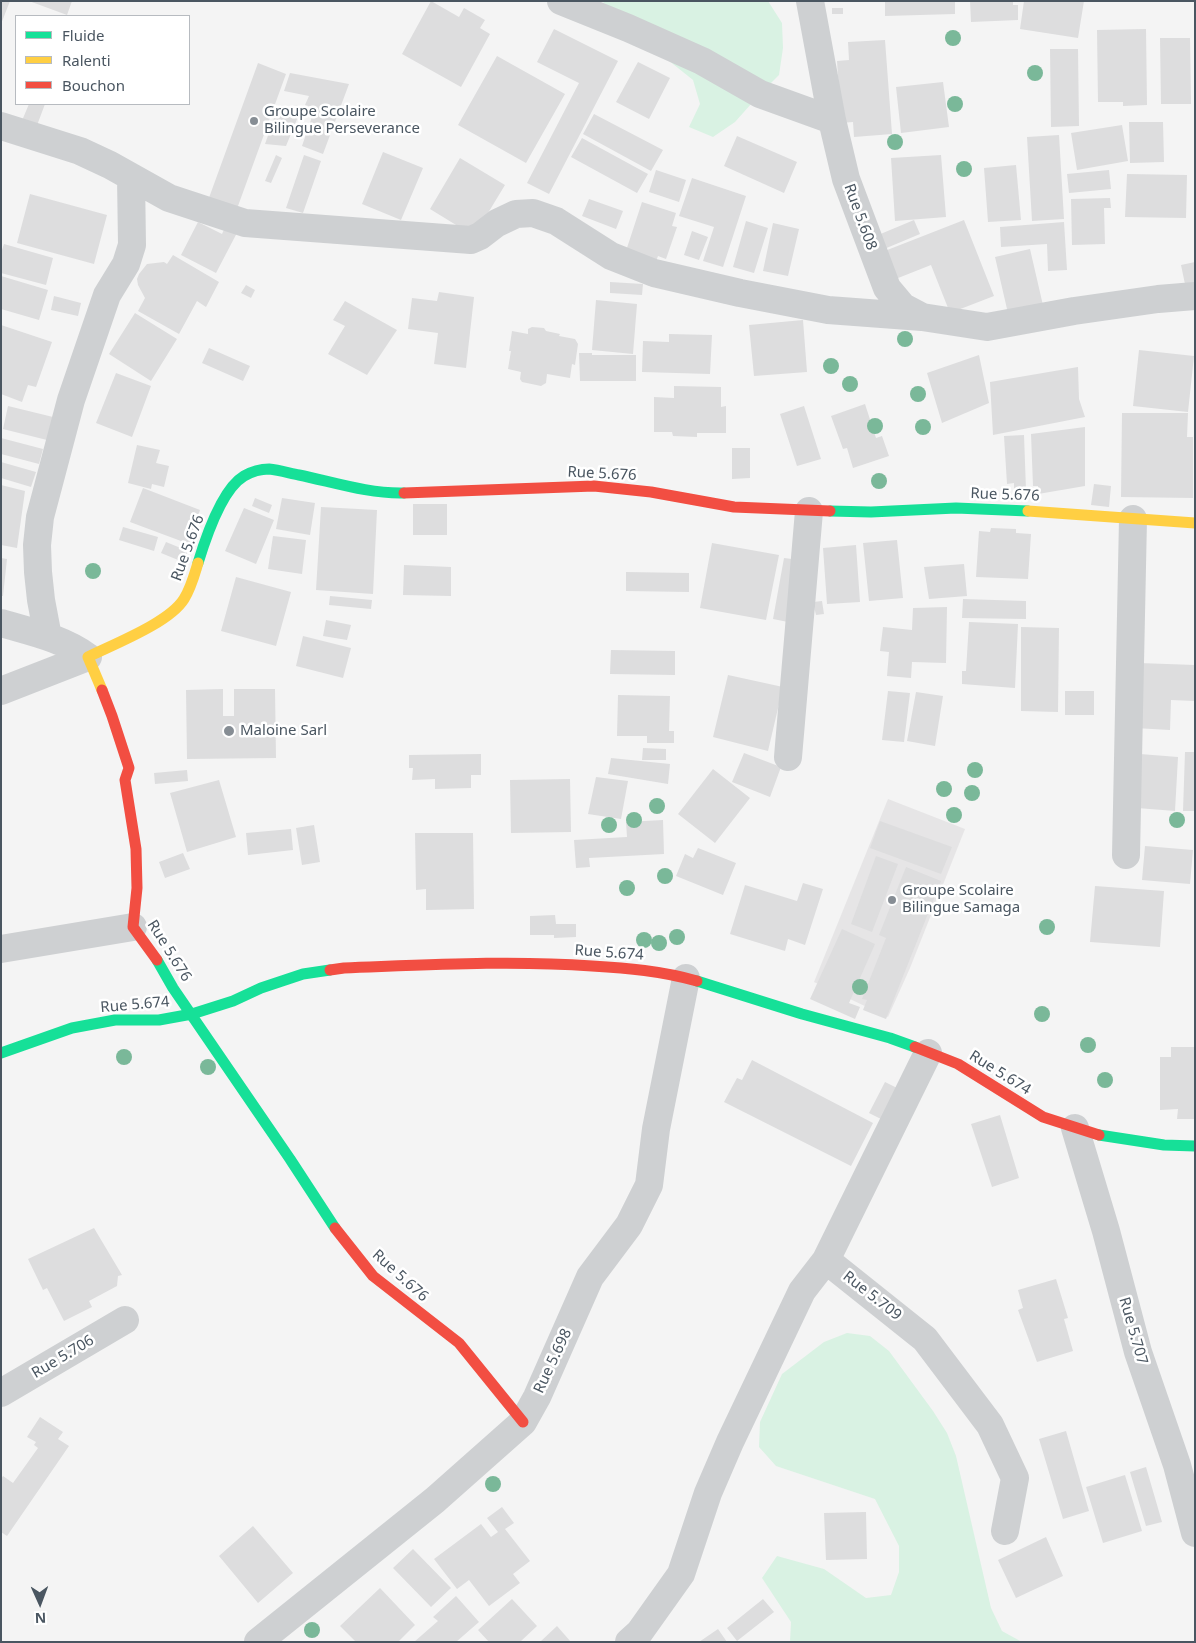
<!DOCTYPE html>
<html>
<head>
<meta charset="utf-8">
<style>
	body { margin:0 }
	#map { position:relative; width:1196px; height:1643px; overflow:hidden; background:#f4f4f4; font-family:"Noto Sans",sans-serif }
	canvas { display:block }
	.frame { position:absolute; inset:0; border:2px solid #4a5661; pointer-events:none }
	.legend { position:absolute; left:15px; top:15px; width:175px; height:90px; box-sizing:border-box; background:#fff; border:1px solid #b7bbc0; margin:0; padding:6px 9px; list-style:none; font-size:15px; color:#4a5661 }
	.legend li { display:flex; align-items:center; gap:10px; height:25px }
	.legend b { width:25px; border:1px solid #b7bbc0 }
	.north { position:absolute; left:15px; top:1578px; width:50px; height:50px; -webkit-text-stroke:4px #fff; paint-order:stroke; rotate:178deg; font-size:14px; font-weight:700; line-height:20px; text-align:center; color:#4a5661 }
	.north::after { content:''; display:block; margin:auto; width:18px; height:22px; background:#4a5661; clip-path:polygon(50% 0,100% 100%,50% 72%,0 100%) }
</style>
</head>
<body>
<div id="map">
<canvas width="1196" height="1643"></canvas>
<div class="frame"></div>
<ul class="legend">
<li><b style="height:6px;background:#16e098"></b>Fluide</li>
<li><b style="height:6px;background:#ffcf43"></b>Ralenti</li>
<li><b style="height:6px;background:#f24e42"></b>Bouchon</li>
</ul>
<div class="north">N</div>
</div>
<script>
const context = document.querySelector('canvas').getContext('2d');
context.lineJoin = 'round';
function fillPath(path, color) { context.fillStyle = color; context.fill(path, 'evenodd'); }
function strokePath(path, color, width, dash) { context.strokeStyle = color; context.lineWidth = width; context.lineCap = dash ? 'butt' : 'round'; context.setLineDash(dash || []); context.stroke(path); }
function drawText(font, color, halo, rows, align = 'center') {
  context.font = font + ' "Noto Sans",sans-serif'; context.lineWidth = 5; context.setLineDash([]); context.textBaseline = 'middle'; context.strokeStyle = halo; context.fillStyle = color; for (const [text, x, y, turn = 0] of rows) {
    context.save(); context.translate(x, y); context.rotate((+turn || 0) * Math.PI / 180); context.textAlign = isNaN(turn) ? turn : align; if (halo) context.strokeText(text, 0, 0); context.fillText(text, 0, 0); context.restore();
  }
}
const education = new Path2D(`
	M888 799 965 829 910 968 888 1017 814 982Z`);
const green = new Path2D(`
	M602 1H768L782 23 783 48 779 75 760 94 735 122 713 137 689 127 700 104 693 80 628 28Z
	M847 1333 870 1336 889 1351 933 1411 947 1433 956 1456 991 1608 1002 1631 1022 1642H790L791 1622 762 1578 777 1556 824 1569 866 1598 891 1595 899 1572V1546L875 1499 776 1466 759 1447 760 1422 782 1374 824 1342Z`);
const building = new Path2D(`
	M1 1H10L1 24Z
	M29 1H72L67 15Z
	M431 1 459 17 464 8 485 20 480 28 490 34 461 87 402 54Z
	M885 1H955V14L885 16Z
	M970 1H1013V5H1018V20L971 22Z
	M1024 1H1084L1078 38 1020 29Z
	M832 8H843V14H832Z
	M554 29 618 61 549 194 527 183 579 83 537 62Z
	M1146 29 1147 105 1123 106V102H1098L1097 30Z
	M1160 38H1190L1191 104H1161Z
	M885 40 892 134 854 137 853 122 841 123 837 61 849 60 848 42Z
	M1050 49H1078L1079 126 1051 127Z
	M497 56 565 94 526 163 458 125Z
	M638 62 670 78 649 119 616 102Z
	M258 63 286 74 234 217 206 206Z
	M290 73 349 84 323 154 302 146 315 108 305 105 309 96 284 91Z
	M943 82 949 127 901 133 896 87Z
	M29 104H45L36 128 21 123Z
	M296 105 302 107 286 146 265 144 277 110 293 111Z
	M594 114 663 150 651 171 583 134Z
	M1129 122H1163L1164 162 1130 163Z
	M1122 125 1128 161 1077 170 1071 133Z
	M1059 135 1064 219 1032 221 1027 137Z
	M737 136 797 162 784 193 724 166Z
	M582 138 648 174 637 193 571 157Z
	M383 152 423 168 401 220 362 204Z
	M276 155 282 158 271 183 265 181Z
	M304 155 321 161 303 213 286 208Z
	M941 155 946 217 895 221 891 158Z
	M460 158 505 185 474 236 430 209Z
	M1016 165 1021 220 988 222 984 168Z
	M656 170 686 180 679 202 649 192Z
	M1109 170 1111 189 1069 193 1067 174Z
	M1127 174 1187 175 1186 218 1125 217Z
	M692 178 746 196 723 267 703 261 714 227 679 216Z
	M30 194 107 215 94 264 17 243Z
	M1110 198 1111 208H1104L1105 244 1072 245 1071 199Z
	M589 199 623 211 616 229 582 216Z
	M642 202 676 213 672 226 677 227 666 259 658 256 654 267 624 257Z
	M914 220 920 234 877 252 871 238Z
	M964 220 994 296 950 313 931 265 888 282 877 254Z
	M746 221 768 228 754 273 733 267Z
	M198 222 222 234 227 223 239 229 216 273 181 255Z
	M1064 222 1067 270 1048 271 1047 244 1001 247 1000 227Z
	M773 223 799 229 788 276 763 271Z
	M692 231 708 237 699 260 684 255Z
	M4 244 53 258 46 285 1 273V253Z
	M1030 249 1045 314 1010 322 995 257Z
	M173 255 219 282 206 307 197 301 179 334 138 311 145 298 138 285 137 279 139 274 147 264 164 262 167 264Z
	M1195 262V287L1186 289 1181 265Z
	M1 276 48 290 39 320 1 309Z
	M610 282 643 284 642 295 610 293Z
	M246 285 255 290 251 298 241 293Z
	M439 292 474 297 466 368 434 364 438 333 408 329 412 298 437 301Z
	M54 296 81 303 78 316 51 310Z
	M596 300 637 304 633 354 592 350Z
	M345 301 397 330 367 375 328 354 345 326 333 320Z
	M135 313 177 339 151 381 109 354Z
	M803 320 807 372 754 376 749 325Z
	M1 325 52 342 36 387 28 385 22 402 1 394Z
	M532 327 544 328 546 331 560 334 559 336 575 339 578 344 575 365 572 364 570 378 547 374 546 383 541 386 522 382 520 379 521 372 508 369 511 351H509L512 331 528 334V329Z
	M669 334 712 335 710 374 642 372 643 341 669 342Z
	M209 348 250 366 243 381 202 363Z
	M1139 350 1194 356 1188 412 1133 406Z
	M579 353H592V355H636V381H580Z
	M979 355 989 403 942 423 927 373Z
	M1078 367 1079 399 1085 417 993 435 990 382Z
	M116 373 151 386 132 437 96 423Z
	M674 386 721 387V407L726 406V433H697V437L673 436 672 432H654V397L674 398Z
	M865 404 876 438 882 436 889 456 853 468 847 448 843 449 831 416Z
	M8 406 53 417 47 440 3 429Z
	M804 406 821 459 797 466 780 414Z
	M1122 413H1188L1187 437H1193V498L1121 497Z
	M1085 427V486L1038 494V486H1033L1031 434Z
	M1024 435 1026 490 1014 492V483L1007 484 1004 436Z
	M1 438 43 449 39 464 1 454Z
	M137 445 160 450 156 463 169 466 164 487 152 484 151 489 128 483Z
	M732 448H750V478L732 479Z
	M1 462 36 472 31 487 1 478Z
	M1094 484 1111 486 1109 507 1091 505Z
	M1 485 25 491 17 548 1 545Z
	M143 488 200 510 189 544 130 522Z
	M255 498 272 505 269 513 252 506Z
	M282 498 315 503 310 535 276 529Z
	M413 504H447V535H413Z
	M321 507 377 510 373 594 316 590Z
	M244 508 274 520 256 564 225 551Z
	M123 527 158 537 154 551 119 540Z
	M991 528 1016 529V533L1031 534 1028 579 976 577 979 531 990 532Z
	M273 536 306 540 302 574 268 569Z
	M897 540 903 598 869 601 863 543Z
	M166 542 188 551 183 562 161 553Z
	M712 543 779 555 766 620 700 608Z
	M856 545 860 602 827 604 823 548Z
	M1 558 7 559 3 596H1Z
	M784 558 800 560 788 622 773 619Z
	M964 564 967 596 929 599 924 567Z
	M404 565 451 567V596L403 595Z
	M626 572 689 573V592L626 591Z
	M236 577 291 592 276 646 221 631Z
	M330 596 372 600 371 609 329 605Z
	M963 599 1026 601V619L962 618Z
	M822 601 824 614 816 615 813 602Z
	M947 607 946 663 912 662 911 678 887 676 889 652 880 651 883 627 912 630 913 608Z
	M326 620 351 625 347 640 323 636Z
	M969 622 1018 624 1015 688 962 684V671H966Z
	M1021 627 1059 628 1058 712 1021 711Z
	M303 636 351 648 343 678 296 666Z
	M611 650 675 651V675L610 674Z
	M1139 663 1195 665V701L1171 700 1170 730 1135 728Z
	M728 675 783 687 768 751 713 737Z
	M223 689V716H234V689H275L276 758 187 759 186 690Z
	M888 691 910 693 904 742 882 740Z
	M1065 691H1094V715H1065Z
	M916 692 943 696 935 746 907 741Z
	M618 695 670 696 669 731H674V743H647V736H617Z
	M643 748 666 749V760H642Z
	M1185 752H1195V811H1183Z
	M744 753 781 767 770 797 732 782Z
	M481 754V775H471V788L435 789V779L412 780 413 768H409V755Z
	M1140 754 1178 757 1175 811 1137 808Z
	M611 758 670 764 668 784 608 774Z
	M713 769 750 798 715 843 678 814Z
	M187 770 188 781 155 784 154 773Z
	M596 777 628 781 621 819 588 814Z
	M570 779 571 832 511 833 510 780Z
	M219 780 236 837 187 852 170 793Z
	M663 820 664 854 589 858 590 867 576 868 574 840 627 837 626 822Z
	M880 821 952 847 941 874 870 848Z
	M314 825 320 862 302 865 296 828Z
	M291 829 293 850 248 855 246 833Z
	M415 833H473L474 909 426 910V889L416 890Z
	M1145 846 1193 850 1190 884 1142 880Z
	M698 848 736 863 723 895 676 876 685 854 693 858Z
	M183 853 190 869 165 878 159 862Z
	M876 856 898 864 872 932 851 924Z
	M906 867 941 881 886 1019 863 1010 867 1000 862 999 886 938 879 935Z
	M803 883 823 889 805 945 788 939 785 951 730 934 745 885 797 901Z
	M1095 886 1164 891 1160 947 1090 942Z
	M555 915 556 924H576V937L554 938V935H530V916Z
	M842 929 875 944 849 1003 860 1007 855 1019 810 999Z
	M1171 1047H1195V1119H1177L1178 1109 1160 1110V1057H1171Z
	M752 1060 873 1123 851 1166 724 1102 737 1078 742 1080Z
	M885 1082 901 1090 885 1121 869 1113Z
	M1000 1115 1019 1178 992 1187 971 1124Z
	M94 1228 122 1275 118 1276 117 1286 89 1301 92 1307 64 1321 47 1288 43 1290 28 1259Z
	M1056 1279 1068 1318 1064 1319 1073 1351 1037 1362 1018 1310 1023 1308 1018 1290Z
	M40 1417 63 1432 58 1439 69 1446 7 1536 1 1532V1479L3 1476 13 1483 38 1448 34 1445 36 1442 27 1437Z
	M1066 1431 1089 1511 1063 1519 1039 1439Z
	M1146 1467 1162 1522 1146 1526 1130 1472Z
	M1125 1475 1142 1531 1103 1543 1086 1487Z
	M502 1507 514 1523 505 1529 530 1561 513 1574 520 1583 489 1606 469 1580 457 1589 434 1559 481 1524 491 1537 498 1532 487 1518Z
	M866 1512 867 1559 826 1560 824 1513Z
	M253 1526 293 1573 258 1603 219 1556Z
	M1046 1537 1063 1576 1016 1598 998 1560Z
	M413 1549 451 1588 431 1607 393 1568Z
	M380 1588 415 1625 398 1642H356L340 1626Z
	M456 1596 479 1622 456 1642H414L438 1621 433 1617Z
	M512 1599 537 1626 520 1642H489L478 1630Z
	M763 1599 774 1612 737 1641 727 1628Z
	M557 1626 571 1642H540Z
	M718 1629 727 1642H699Z`);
const street = new Path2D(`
	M561 1 628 28 702 61 760 94 832 120 846 179 887 288 903 307 922 317 987 327 1074 311 1158 299 1195 296
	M810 1 832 120
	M1 126 80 151 110 165 169 198 245 223 471 240 480 236 497 223 516 214 533 213 556 221 611 256 654 273 740 293 828 310 922 317
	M1 623C31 632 62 638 88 657
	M48 637 41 600 38 572 37 545 40 517 71 400 107 295 126 264 132 245 131 177
	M1 691 88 657
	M788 757 809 511
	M1126 855 1133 519
	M1 949 133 927
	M928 1053 826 1260 925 1339 990 1425 1015 1478 1005 1531
	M1075 1128 1106 1231 1138 1352 1177 1465 1195 1533
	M1 1393 125 1320
	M258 1642 435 1500 523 1422 537 1397 590 1277 629 1225 649 1185 656 1129 686 978
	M629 1642 639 1633 681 1574 708 1493 730 1442 802 1291 826 1260`);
const fast = new Path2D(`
	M830 511 871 512 956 508 1028 511
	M198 563C205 540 222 489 244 476 251 472 261 469 269 469 279 470 289 473 299 475 333 482 369 494 404 493
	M157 960 173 988 290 1159 335 1228
	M697 981 802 1014 890 1038 915 1047
	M1 1053 72 1028 115 1020H159L192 1014 233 1001 261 988 303 974 330 970
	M1099 1135 1164 1145 1195 1146`);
const slow = new Path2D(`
	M1028 511 1195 523
	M102 690 88 657C114 644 169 623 184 599 191 588 194 576 198 563`);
const jam = new Path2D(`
	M404 493 594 486 651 492 734 507 830 511
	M102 690 112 716 129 768 125 780 136 849 137 888 133 927 157 960
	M330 970 344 968C426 965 509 960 592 966 627 968 662 971 697 981
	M915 1047 958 1064 1043 1117 1099 1135
	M335 1228 373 1276 459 1343 523 1422`);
const trees = [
	[953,38],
	[1035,73],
	[955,104],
	[895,142],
	[964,169],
	[905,339],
	[831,366],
	[850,384],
	[918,394],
	[875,426],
	[923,427],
	[879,481],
	[93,571],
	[975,770],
	[944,789],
	[972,793],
	[657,806],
	[954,815],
	[634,820],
	[1177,820],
	[609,825],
	[665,876],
	[627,888],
	[1047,927],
	[677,937],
	[644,940],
	[659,943],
	[860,987],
	[1042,1014],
	[1088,1045],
	[124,1057],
	[208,1067],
	[1105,1080],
	[493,1484],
	[312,1630]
];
const markers = [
	[254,121,5,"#868d94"],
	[229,731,6,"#868d94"],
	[892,900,5,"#868d94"]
];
const poiNames = [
	["Groupe Scolaire",264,112],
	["Bilingue Perseverance",264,129],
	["Maloine Sarl",240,731],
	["Groupe Scolaire",902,891],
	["Bilingue Samaga",902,908]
];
const streetNames = [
	["Rue 5.608",860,217,70],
	["Rue 5.676",602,474,3],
	["Rue 5.676",1005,495,2],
	["Rue 5.676",188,548,-70],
	["Rue 5.676",169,951,58],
	["Rue 5.674",609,953,4],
	["Rue 5.674",135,1005,-5],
	["Rue 5.674",1000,1073,32],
	["Rue 5.676",400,1276,42],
	["Rue 5.709",872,1296,38],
	["Rue 5.707",1133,1331,74],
	["Rue 5.706",63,1357,-31],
	["Rue 5.698",553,1361,-65]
];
fillPath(education, '#e6e5e6');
fillPath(green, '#d9f2e3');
fillPath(building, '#ddddde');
strokePath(street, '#ced0d2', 28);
strokePath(fast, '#16e098', 11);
strokePath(slow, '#ffcf43', 11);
strokePath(jam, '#f24e42', 11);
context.fillStyle = '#7ab899';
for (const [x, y] of trees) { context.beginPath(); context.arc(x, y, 8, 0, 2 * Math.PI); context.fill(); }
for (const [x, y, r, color] of markers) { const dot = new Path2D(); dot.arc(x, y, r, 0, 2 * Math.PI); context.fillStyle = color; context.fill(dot); strokePath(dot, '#fff', 2); }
drawText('15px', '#4a5661', '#fff', poiNames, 'left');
drawText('15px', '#4a5661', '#fff', streetNames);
</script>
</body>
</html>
